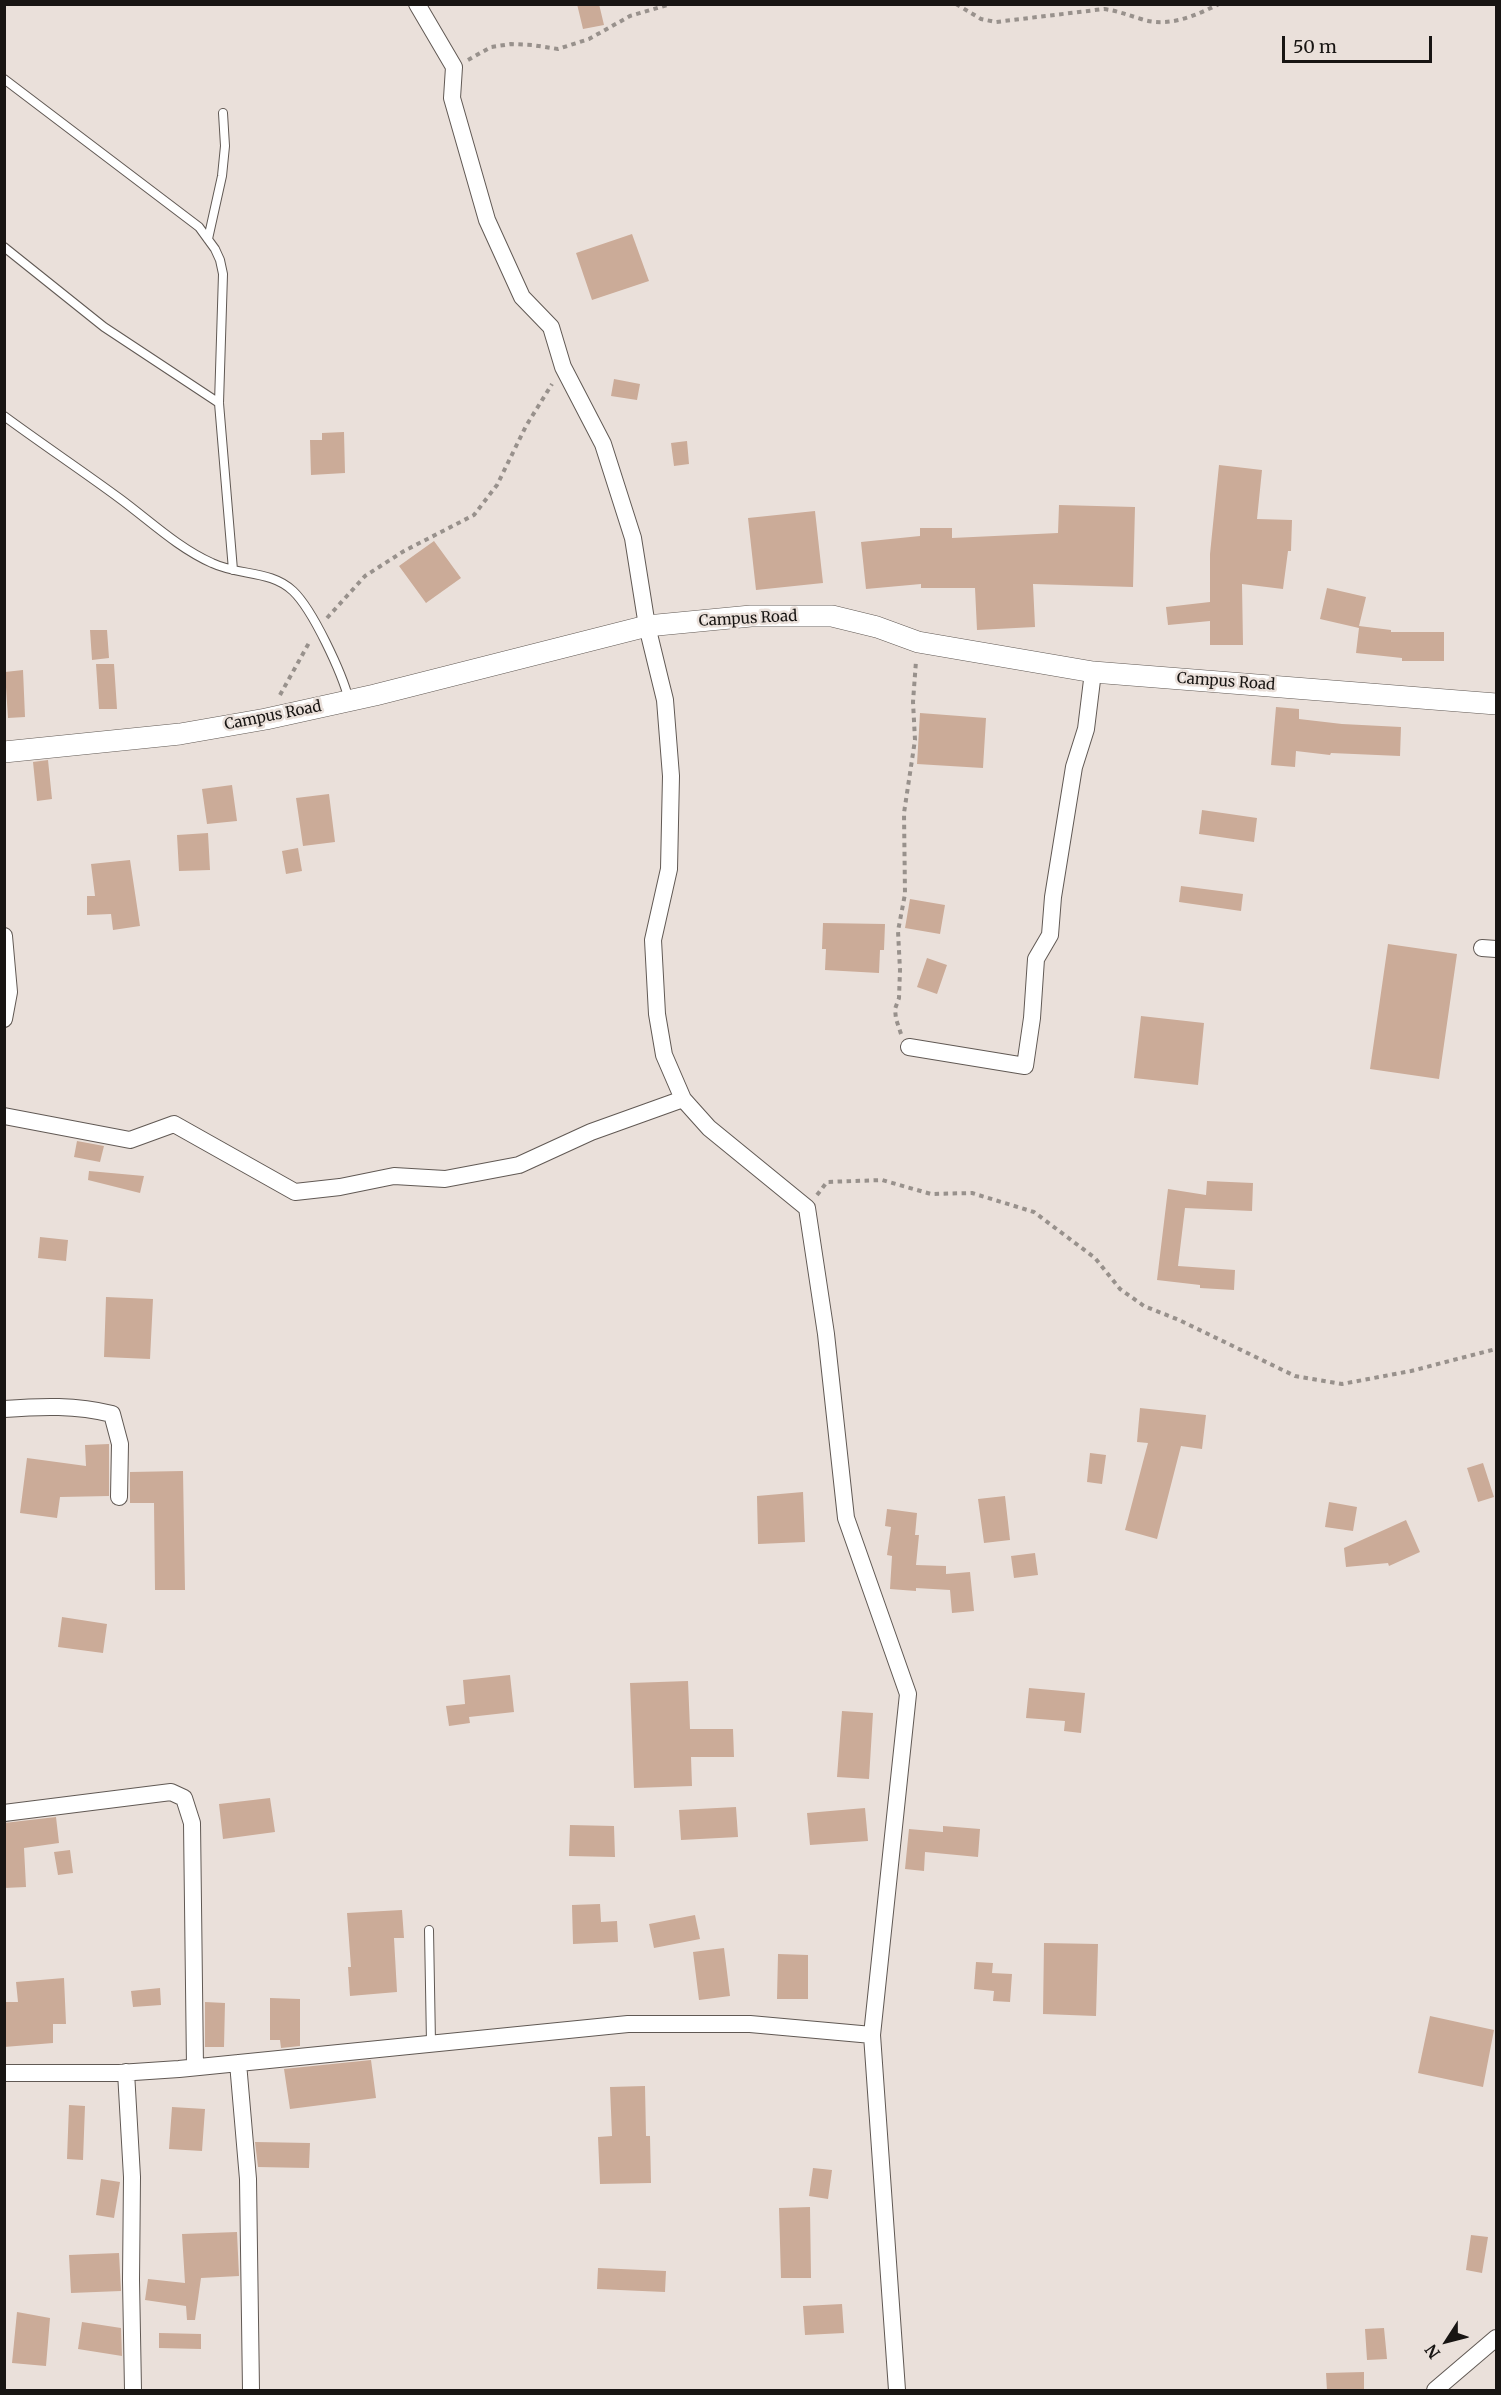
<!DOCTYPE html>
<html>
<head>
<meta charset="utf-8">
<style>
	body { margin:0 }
	#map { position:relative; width:1501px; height:2395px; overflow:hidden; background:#eae0da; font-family:Merriweather,serif }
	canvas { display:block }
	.frame { position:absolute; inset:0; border:6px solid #181513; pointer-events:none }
	.north { position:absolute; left:1417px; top:2311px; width:60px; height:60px; -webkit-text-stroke:4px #eae0da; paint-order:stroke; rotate:234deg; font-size:16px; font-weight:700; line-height:24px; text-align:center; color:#181513 }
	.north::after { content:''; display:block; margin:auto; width:21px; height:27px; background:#181513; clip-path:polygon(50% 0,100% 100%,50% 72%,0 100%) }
	.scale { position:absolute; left:1282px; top:36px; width:150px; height:27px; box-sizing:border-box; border:3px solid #181513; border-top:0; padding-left:8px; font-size:18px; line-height:21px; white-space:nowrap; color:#181513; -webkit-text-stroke:4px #eae0da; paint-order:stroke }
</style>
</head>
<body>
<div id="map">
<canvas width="1501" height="2395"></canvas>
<div class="frame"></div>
<div class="north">N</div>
<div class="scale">50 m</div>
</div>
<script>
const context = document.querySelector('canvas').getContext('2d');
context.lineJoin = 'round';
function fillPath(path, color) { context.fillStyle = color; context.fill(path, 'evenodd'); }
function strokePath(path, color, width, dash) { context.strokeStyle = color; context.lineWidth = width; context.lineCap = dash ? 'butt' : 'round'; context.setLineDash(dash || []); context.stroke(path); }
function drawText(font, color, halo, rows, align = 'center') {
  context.font = font + ' Merriweather,serif'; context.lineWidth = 5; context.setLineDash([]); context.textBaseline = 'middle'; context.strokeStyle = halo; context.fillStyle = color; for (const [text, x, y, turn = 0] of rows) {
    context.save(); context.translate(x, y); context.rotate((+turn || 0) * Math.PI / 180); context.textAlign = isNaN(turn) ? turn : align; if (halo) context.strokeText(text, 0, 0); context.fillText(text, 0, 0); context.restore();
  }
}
const building = new Path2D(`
	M577 4H599L604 25 583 29Z
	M632 234 649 281 592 300 576 253Z
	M614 379 640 384 637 400 611 396Z
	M344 432 345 473 311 475 310 440H322V433Z
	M687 441 689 464 674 466 671 443Z
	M1219 465 1262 470 1257 519 1292 520 1291 551H1288L1283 589 1242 584 1243 645H1210V621L1168 625 1166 607 1210 602V554Z
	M1059 505 1135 507 1133 587 1033 584 1035 627 977 630 975 588H921V584L866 589 861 542 920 536V528H952V538L1058 533Z
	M815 511 823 583 756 590 748 518Z
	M434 541 461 578 426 603 399 566Z
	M1327 588 1366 597 1359 626 1391 630V632H1444V661H1402V658L1356 653 1359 628 1320 619Z
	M90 630H107L109 658 92 660Z
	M96 664H114L117 709H99Z
	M23 670 25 717 8 718 5 672Z
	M1276 707 1299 709V719L1342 724 1401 727 1400 756 1331 753 1330 755 1296 751 1295 767 1271 765Z
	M920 713 986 718 983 768 917 764Z
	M48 760 52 799 37 801 33 762Z
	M232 785 237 821 207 824 202 789Z
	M329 794 335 842 303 846 296 798Z
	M1202 810 1257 818 1254 842 1199 834Z
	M208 833 210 870 179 871 177 835Z
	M298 848 302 871 286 874 282 851Z
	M130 860 140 926 113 930 111 914 87 915V896H95L91 864Z
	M1181 886 1243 894 1241 911 1179 902Z
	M910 899 945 905 940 934 905 928Z
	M823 923 885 924 884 950H880L879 973 825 970 826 949H822Z
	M1388 944 1457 954 1439 1079 1370 1069Z
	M927 958 947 965 937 994 917 987Z
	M1141 1016 1204 1023 1198 1085 1134 1078Z
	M77 1141 104 1146 100 1162 74 1157Z
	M89 1171 144 1176 140 1193 88 1180Z
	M1207 1181 1253 1183 1252 1211 1185 1208 1178 1266 1235 1270 1234 1290 1200 1288V1285L1157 1280 1168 1189 1206 1195Z
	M40 1237 68 1240 66 1261 38 1258Z
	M106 1297 153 1299 150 1359 104 1357Z
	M1140 1408 1206 1415 1202 1449 1181 1446 1157 1539 1125 1530 1148 1443 1137 1442Z
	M109 1444V1496L60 1497 57 1518 20 1513 27 1458 86 1466 85 1445Z
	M1090 1453 1106 1455 1102 1484 1087 1482Z
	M1483 1463 1494 1497 1478 1502 1467 1468Z
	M183 1471 185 1590H155L154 1503H130V1472Z
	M803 1492 805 1542 758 1544 757 1496Z
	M1005 1496 1010 1540 984 1543 978 1499Z
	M1329 1502 1357 1507 1353 1531 1325 1527Z
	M887 1509 917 1513 915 1535H919L916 1565 946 1566V1574L970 1572 974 1611 952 1613 950 1590 916 1588V1591L890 1589 892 1556 887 1555 891 1527 885 1526Z
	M1406 1520 1420 1552 1389 1566 1388 1563 1346 1567 1344 1548Z
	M1035 1553 1038 1575 1014 1578 1011 1556Z
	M62 1617 107 1624 103 1653 58 1647Z
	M510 1675 514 1712 469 1717 470 1723 449 1726 446 1706 465 1704 463 1680Z
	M688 1681 690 1729H733L734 1757H691L692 1786 634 1788 630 1683Z
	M1029 1688 1085 1693 1081 1733 1064 1731 1065 1721 1026 1718Z
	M842 1711 873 1713 869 1779 837 1777Z
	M270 1798 275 1832 223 1839 219 1804Z
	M736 1807 738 1837 681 1840 679 1810Z
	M865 1808 868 1841 810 1845 807 1813Z
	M56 1817 59 1843 24 1848 26 1887 4 1888V1823Z
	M570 1825 614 1826 615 1857 569 1856Z
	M943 1826 980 1829 978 1857 925 1852 924 1871 905 1869 909 1829 943 1832Z
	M70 1850 73 1873 58 1875 54 1852Z
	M600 1904 601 1922 617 1921 618 1942 573 1944 572 1905Z
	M402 1910 404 1938H394L397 1992 350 1996 348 1967H351L347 1913Z
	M695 1915 700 1939 654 1948 649 1924Z
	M1044 1943 1098 1944 1096 2016 1043 2014Z
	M724 1948 730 1996 699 2000 693 1952Z
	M778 1954 808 1955V1999H777Z
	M976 1962 993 1963 992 1973 1012 1974 1010 2002 993 2001 994 1991 974 1989Z
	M64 1978 66 2024H53V2043L4 2047V2002H18L16 1982Z
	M160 1988 161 2005 133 2007 131 1991Z
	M270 1998 300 1999V2046L281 2048 280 2040H270Z
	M205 2002 225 2003 224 2047H205Z
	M1430 2016 1494 2030 1483 2087 1418 2073Z
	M371 2060 376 2098 290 2109 284 2069Z
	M645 2086 646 2136H650L651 2183 600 2184 598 2137 612 2136 610 2087Z
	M69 2105 85 2106 83 2160 67 2159Z
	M172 2107 205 2109 202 2151 169 2149Z
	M255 2142 310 2143 309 2168 258 2167Z
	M813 2168 832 2170 828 2199 809 2196Z
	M101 2179 120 2182 114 2218 96 2215Z
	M810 2207 811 2278H781L779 2208Z
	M237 2232 239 2276 201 2278 195 2320H187L186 2306 145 2300 148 2279 185 2283 182 2234Z
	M1471 2235 1488 2237 1482 2273 1466 2270Z
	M119 2253 121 2291 71 2293 69 2255Z
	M598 2268 666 2271 665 2292 597 2289Z
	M842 2304 844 2333 805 2335 803 2306Z
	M17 2312 50 2318 46 2366 12 2363Z
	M82 2322 121 2328 122 2356 78 2349Z
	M1384 2328 1387 2359 1367 2360 1365 2329Z
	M159 2333 201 2334V2349L159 2348Z
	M1364 2372V2391H1327L1326 2373Z`);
const path = new Path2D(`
	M956 4 981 19 996 22 1104 9C1118 11 1128 15 1141 19 1168 28 1195 16 1219 4
	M468 60 491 47 511 44 532 45 558 49 589 39 630 16 671 4
	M327 618 365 576 404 551 474 515 497 485 526 426 552 384
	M280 695 310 641
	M901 1034 896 1019 895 1009 899 998 900 970 898 931 905 894 904 813 915 740 913 702 916 661
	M817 1195 827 1182 882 1180 931 1194 972 1193 1034 1212 1095 1258 1120 1289 1144 1306 1179 1320 1295 1376 1342 1384 1411 1371 1496 1349`);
const service = new Path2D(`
	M4 79 199 227 215 249 220 260 223 274 219 403 233 570
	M208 239 222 176 225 146 223 113
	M4 247 104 327 219 403
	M4 416C42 444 81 470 119 498 149 520 178 548 212 563 239 576 271 570 293 591 313 610 342 673 349 700
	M429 1930 431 2043`);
const minor = new Path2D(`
	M417 4 454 67 452 98 487 220 522 297 551 327 563 367 603 444 633 538 647 626 665 700 671 776 669 869 653 940 657 1014 664 1055 683 1099 709 1128 807 1208 826 1334 846 1518 908 1694 872 2035 897 2390
	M4 936 9 992 4 1019
	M1482 948 1496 949
	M909 1047 1025 1066 1032 1018 1036 959 1050 935 1053 897 1074 767 1086 729 1093 672
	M4 1116 130 1140 174 1124 295 1192 340 1187 394 1176 445 1179 519 1165 591 1132 683 1099
	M4 1409C42 1406 76 1405 112 1414L120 1444 119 1497
	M4 1813 171 1792 184 1798 192 1823 195 2067
	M238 2063 248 2179 251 2390
	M126 2072 132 2177 131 2280 133 2390
	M4 2073H119L179 2069 628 2024H750L872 2035
	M1435 2390 1496 2338`);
const tertiary = new Path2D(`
	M4 752 180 734 266 719 375 695 647 626 751 616H832L877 627 918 642 1093 672 1496 704`);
const streetNames = [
	["Campus Road",748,619,-3],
	["Campus Road",1226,682,4],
	["Campus Road",273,716,-11]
];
fillPath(building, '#cbab98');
strokePath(service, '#615954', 10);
strokePath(minor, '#615954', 18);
strokePath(tertiary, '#615954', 22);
strokePath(path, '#98918c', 4, [4.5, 4.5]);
strokePath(service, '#fff', 8);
strokePath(minor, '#fff', 16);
strokePath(tertiary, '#fff', 21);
drawText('15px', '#181513', '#eae0da', streetNames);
</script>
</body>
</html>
